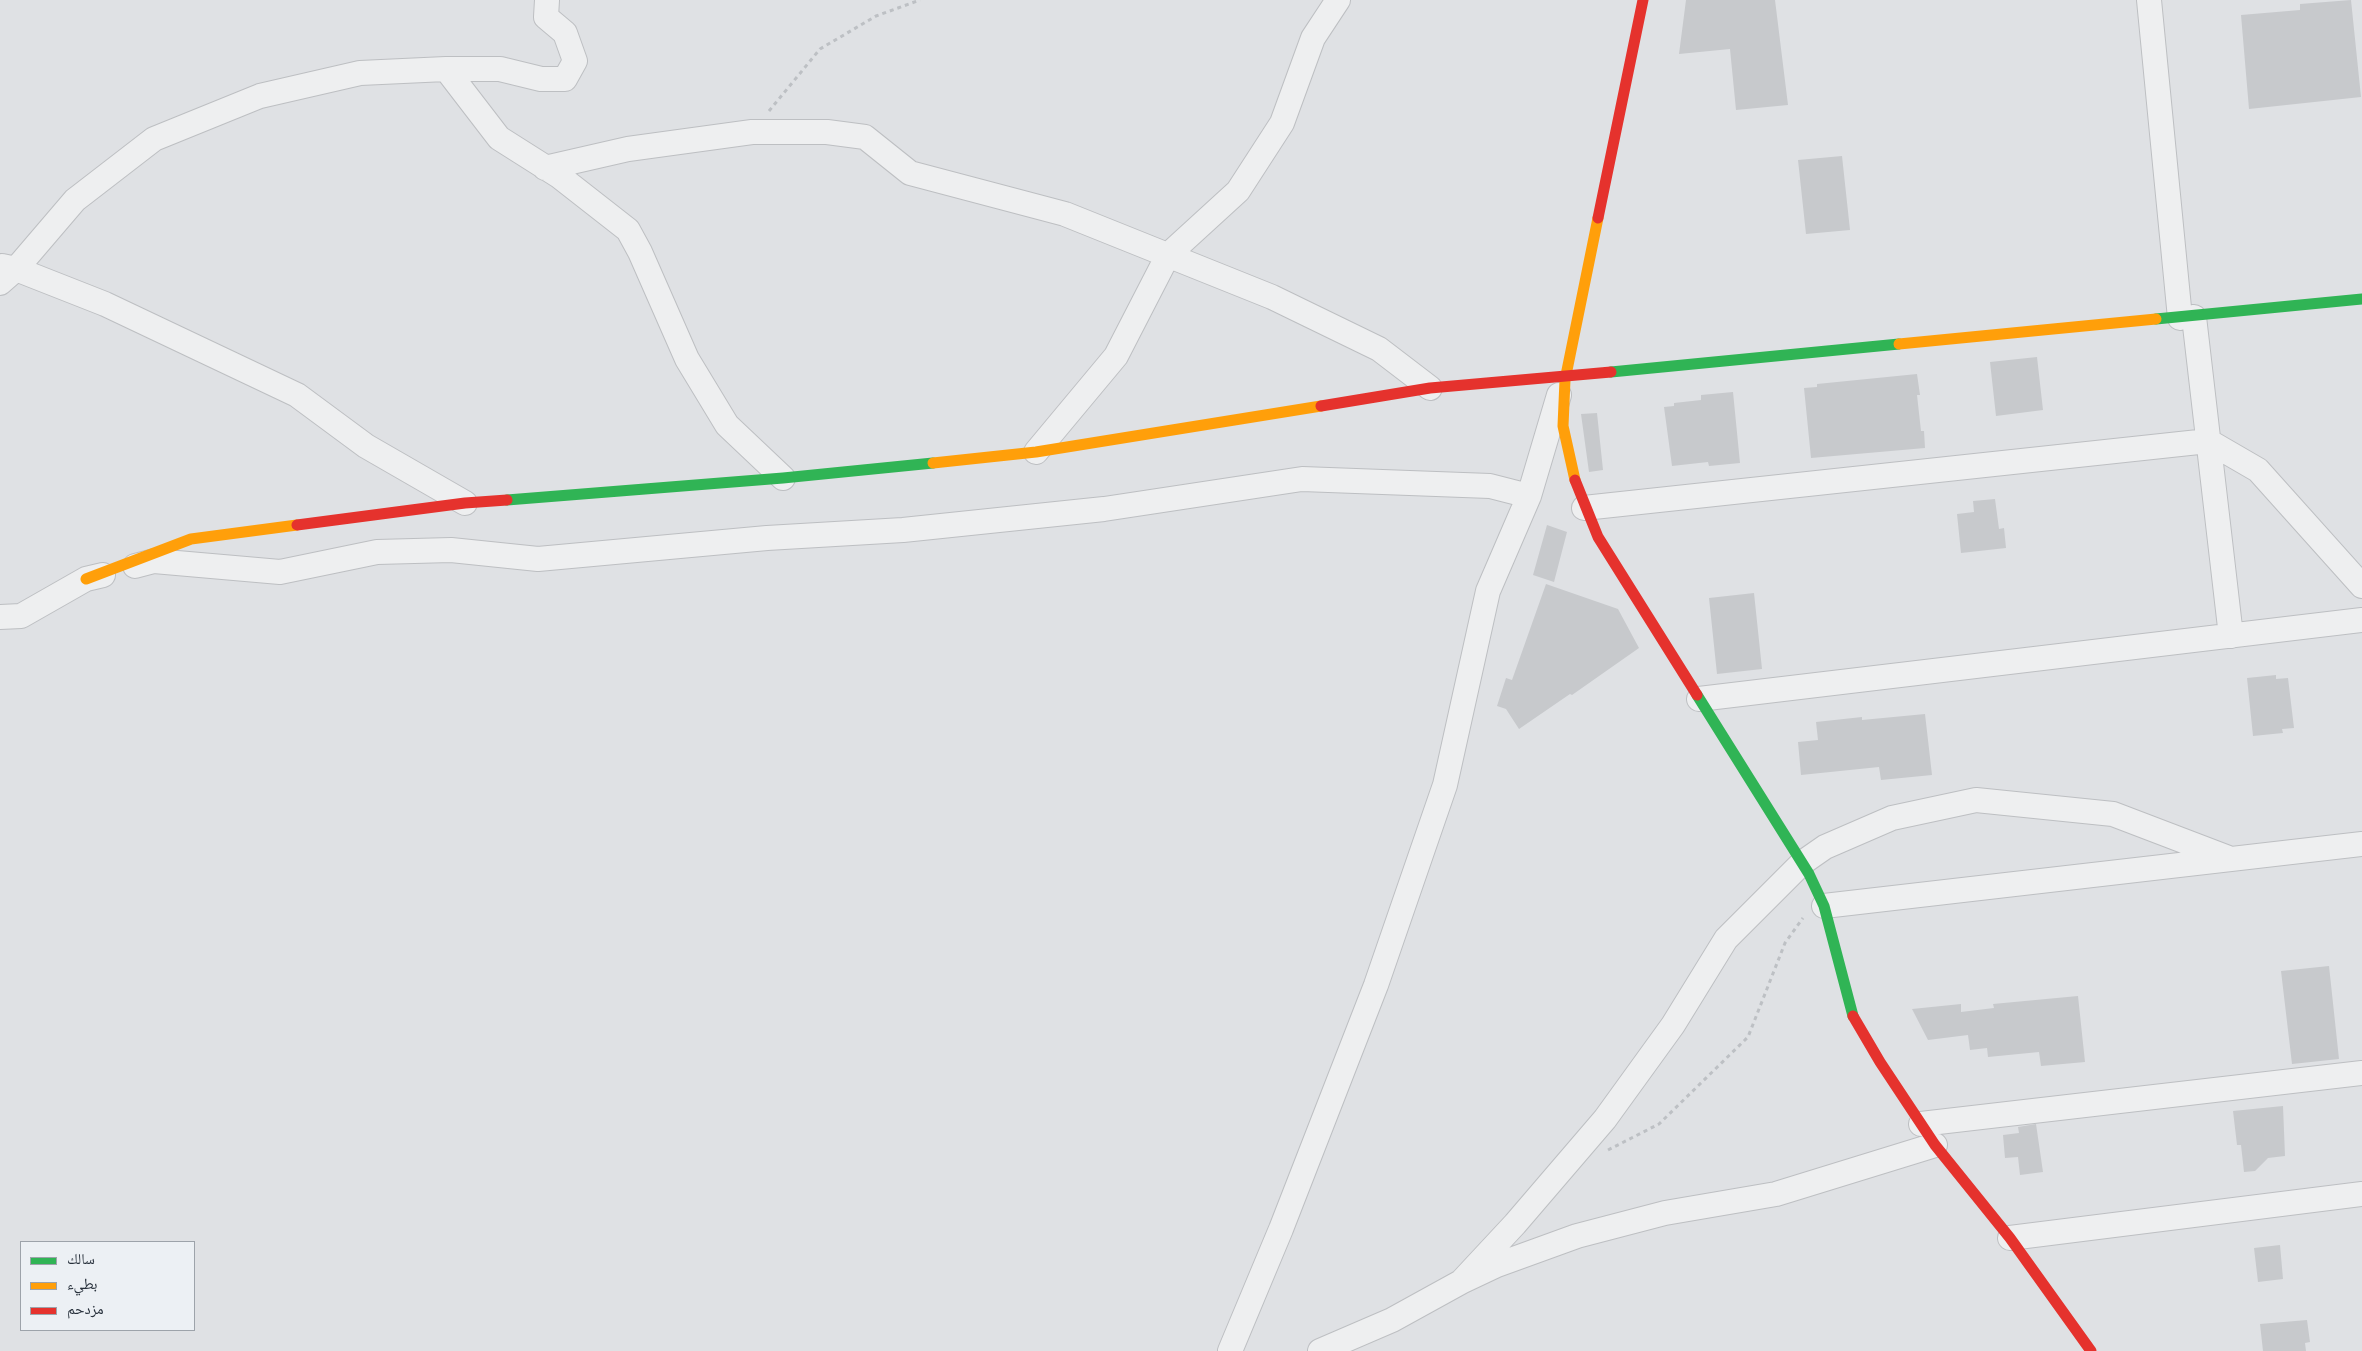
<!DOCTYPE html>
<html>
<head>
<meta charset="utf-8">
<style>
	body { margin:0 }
	#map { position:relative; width:2362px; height:1351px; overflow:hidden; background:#dfe1e4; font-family:"Alegreya Sans","Noto Naskh Arabic",sans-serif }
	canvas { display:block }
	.legend { position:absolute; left:20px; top:1241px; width:175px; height:90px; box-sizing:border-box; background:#ecf0f4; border:1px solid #9da3aa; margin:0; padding:6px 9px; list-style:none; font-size:15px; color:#27303b }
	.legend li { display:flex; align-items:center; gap:10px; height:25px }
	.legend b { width:25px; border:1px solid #9da3aa }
</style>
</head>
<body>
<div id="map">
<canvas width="2362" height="1351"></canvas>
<ul class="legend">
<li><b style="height:6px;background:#30b455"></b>سالك</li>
<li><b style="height:6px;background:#ff9f0a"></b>بطيء</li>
<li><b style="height:6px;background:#e5322d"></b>مزدحم</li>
</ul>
</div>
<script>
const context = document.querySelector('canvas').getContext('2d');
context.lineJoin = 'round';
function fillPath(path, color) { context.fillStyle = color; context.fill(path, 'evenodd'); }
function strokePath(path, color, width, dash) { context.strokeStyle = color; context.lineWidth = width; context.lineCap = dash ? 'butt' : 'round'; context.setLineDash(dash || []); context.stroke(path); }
const building = new Path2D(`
	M1686 0H1775L1788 105 1736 110 1730 49 1679 54Z
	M2351 0 2361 97 2249 109 2241 15 2300 10V4Z
	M1842 156 1850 230 1806 234 1798 160Z
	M2037 357 2043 410 1996 416 1990 362Z
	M1917 374 1920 395H1917L1921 431H1924L1925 448 1811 458 1804 388 1817 387V384Z
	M1733 392 1740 463 1709 466 1708 462 1672 466 1664 407 1674 406V403L1701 400V395Z
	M1597 413 1603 470 1589 472 1581 414Z
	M1995 499 1999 529 2004 528 2006 548 1961 553 1957 514 1974 512 1973 501Z
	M1547 525 1567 532 1554 582 1533 575Z
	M1546 584 1618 609 1639 648 1572 695 1570 694 1519 729 1506 709 1497 706 1506 678 1512 680Z
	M1754 593 1762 669 1717 674 1709 598Z
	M2276 675V679L2288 678 2294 728 2282 729 2283 733 2253 736 2247 678Z
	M1925 714 1932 775 1881 780 1879 767 1801 775 1798 742 1818 740 1816 722 1862 717V720Z
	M2329 966 2339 1059 2292 1064 2281 971Z
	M2078 996 2085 1062 2041 1066 2039 1052 1988 1057 1987 1048 1970 1050 1968 1035 1928 1040 1912 1009 1961 1004V1012L1994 1008 1993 1004Z
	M2283 1106 2285 1156 2268 1158 2255 1171 2244 1172 2241 1145H2237L2233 1111Z
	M2036 1124 2043 1172 2020 1175 2018 1157 2005 1158 2003 1135 2019 1133 2018 1127Z
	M2280 1245 2283 1279 2258 1282 2254 1248Z
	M2307 1320 2310 1342 2305 1343 2306 1351H2263L2260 1324Z`);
const path = new Path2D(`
	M769 111 820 49 876 16 920 0
	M1608 1150 1659 1124 1748 1037 1785 943 1803 918`);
const street = new Path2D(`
	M2149 0 2180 318
	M446 69 499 138 559 176 628 230 640 252 687 359 727 425 783 478
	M545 168 628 149 752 132H827L865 137 910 173 1065 214 1272 297 1379 349 1430 388
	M2 266 16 269 105 304 297 395 366 446 465 503
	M0 283 16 269 75 200 154 139 260 96 360 73 446 69H500L541 79H565L575 61 565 33 546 17 547 0
	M2194 317 2231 636
	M1036 452 1116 356 1168 255 1238 191 1282 123 1313 38 1338 0
	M1584 508 2208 441 2258 470 2362 586
	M135 566 154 561 280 572 377 552 451 550 538 559 767 538 903 530 1104 509 1302 479 1490 486 1529 496
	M0 617 21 616 86 579 103 575
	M1699 699 2362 620
	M1824 906 2362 844
	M1921 1124 2362 1073
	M2010 1238 2362 1194
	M1461 1282 1515 1224 1605 1119 1673 1025 1726 939 1802 863 1825 847 1892 818 1976 800 2113 814 2231 859
	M1230 1351 1281 1229 1376 985 1445 785 1488 591 1529 496 1559 395
	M1320 1351 1392 1320 1461 1282 1497 1265 1577 1236 1665 1213 1776 1194 1935 1145`);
const fast = new Path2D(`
	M2156 319 2362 299
	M1611 372 1899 344
	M507 500 783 478 933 463
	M1697 695 1809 874 1824 906 1853 1016`);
const slow = new Path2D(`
	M1899 344 2156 319
	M933 463 1036 452 1321 406
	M1575 480 1563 426 1565 380 1598 218
	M86 579 191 539 297 525`);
const jam = new Path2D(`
	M1598 218 1643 0
	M1321 406 1430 388 1611 372
	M1575 480 1598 537 1697 695
	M297 525 465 503 507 500
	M1853 1016 1880 1062 1935 1145 2010 1238 2091 1351`);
fillPath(building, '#c7c9cc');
strokePath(street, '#bdbfc2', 26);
strokePath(path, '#bdc0c4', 3, [4, 4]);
strokePath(street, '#eeeff0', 24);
strokePath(fast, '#30b455', 11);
strokePath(slow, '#ff9f0a', 11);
strokePath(jam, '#e5322d', 11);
</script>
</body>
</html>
